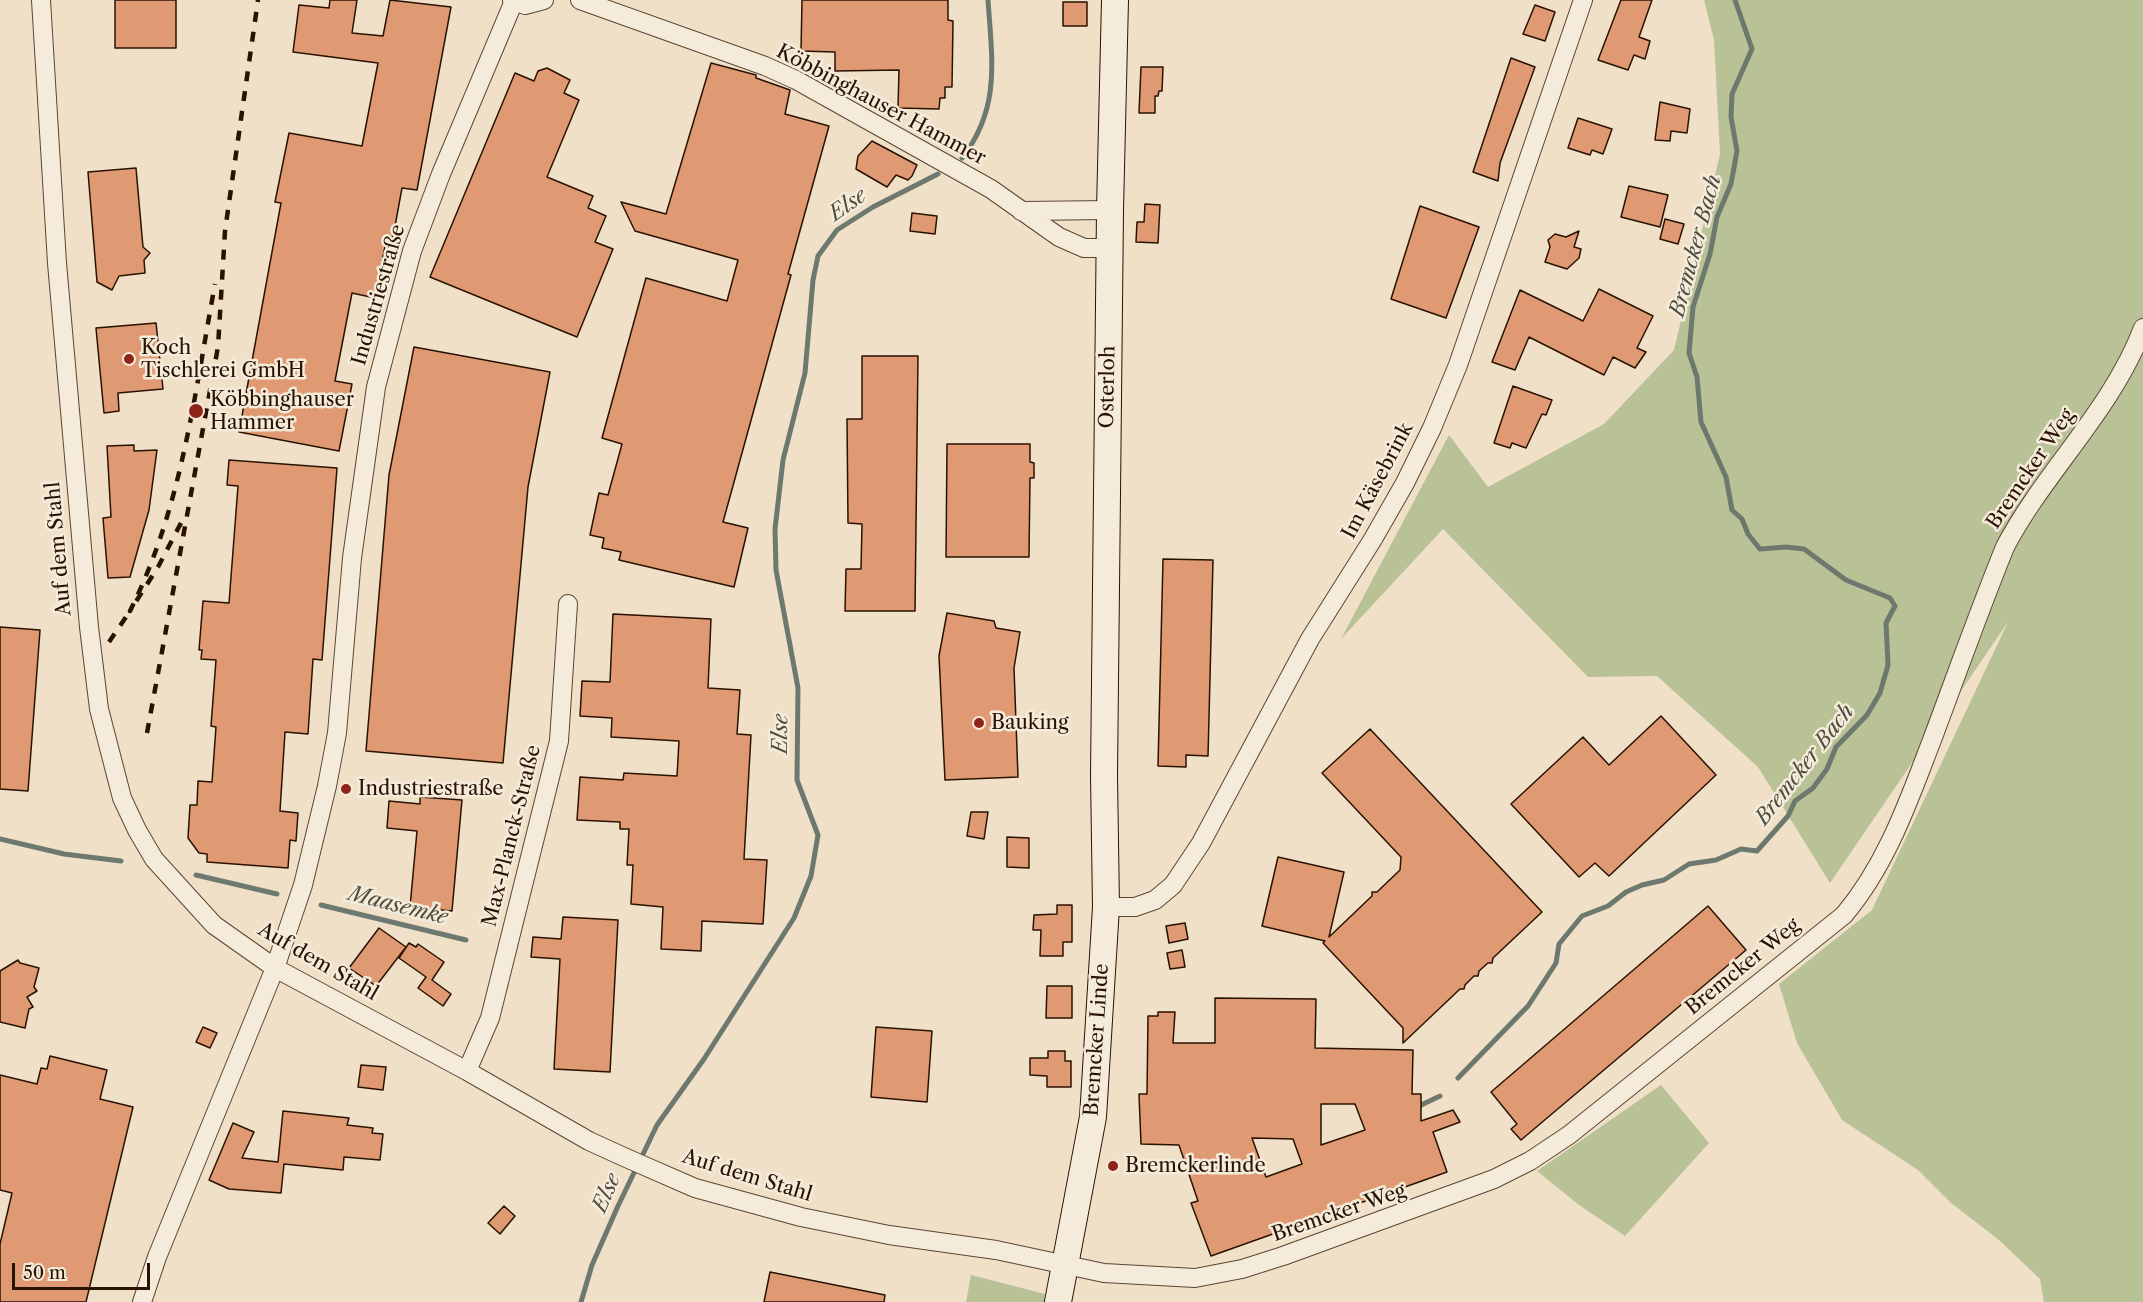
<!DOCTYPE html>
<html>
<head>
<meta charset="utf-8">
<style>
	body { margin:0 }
	#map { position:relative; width:2143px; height:1302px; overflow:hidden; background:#f0e0c8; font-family:"Libre Caslon Text",serif }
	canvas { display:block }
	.scale { position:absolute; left:12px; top:1263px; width:138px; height:27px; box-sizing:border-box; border:3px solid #291200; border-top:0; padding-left:8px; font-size:18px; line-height:21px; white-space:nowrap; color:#291200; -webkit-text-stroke:4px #f5ebdb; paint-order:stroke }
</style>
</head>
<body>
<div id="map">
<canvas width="2143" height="1302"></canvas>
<div class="scale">50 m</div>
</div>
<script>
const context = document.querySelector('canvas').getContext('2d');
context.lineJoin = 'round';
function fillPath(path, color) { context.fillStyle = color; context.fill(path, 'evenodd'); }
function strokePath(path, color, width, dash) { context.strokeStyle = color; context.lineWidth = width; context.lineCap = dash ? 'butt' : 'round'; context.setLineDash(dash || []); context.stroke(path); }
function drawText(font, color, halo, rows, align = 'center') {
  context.font = font + ' "Libre Caslon Text",serif'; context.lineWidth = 5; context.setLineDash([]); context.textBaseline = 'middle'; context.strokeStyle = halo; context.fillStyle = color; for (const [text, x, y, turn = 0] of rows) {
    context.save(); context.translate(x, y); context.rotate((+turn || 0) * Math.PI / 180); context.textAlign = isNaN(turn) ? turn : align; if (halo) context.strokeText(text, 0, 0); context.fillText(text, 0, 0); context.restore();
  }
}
const green = new Path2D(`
	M1704 0H2143V1302H2044L2040 1279 1999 1240 1951 1203 1918 1170 1842 1120 1797 1043 1779 984 1872 910 2008 622 1830 883 1758 767 1657 676 1588 677 1443 529 1341 639 1449 435 1488 487 1604 424 1674 350 1720 154 1714 40Z
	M1661 1085 1709 1143 1625 1236 1579 1205 1537 1171Z
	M971 1275 1045 1294 1044 1302H966Z`);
const stream = new Path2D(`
	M962 158C1001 108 992 60 988 0
	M0 839 64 854 121 861
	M196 875 277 894
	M321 905 466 940
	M1458 1078 1528 1006 1556 963 1559 944 1582 916 1608 906 1626 892 1642 885 1664 880 1689 864 1716 860 1741 849 1757 851 1788 816 1795 801 1813 788 1827 769 1836 747 1867 715 1880 693 1888 665 1886 623 1895 606 1890 598 1846 580 1804 549 1786 547 1760 549 1748 534 1742 519 1732 510 1726 477 1701 422 1697 377 1689 353 1693 307 1710 254 1717 217 1731 184 1737 151 1731 117 1732 94 1752 49 1735 0
	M1417 1107 1440 1096
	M581 1302 592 1265 618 1206 657 1125 704 1059 794 918 811 876 818 835 797 780 798 688 776 570 775 529 783 460 805 373 813 280 818 256 837 230 873 207 938 174`);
const building = new Path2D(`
	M115 0H176V48H115Z
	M330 0H357L352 33 383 36 390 0 451 7 417 190 402 188 393 237 387 236 375 298 352 293 335 381 352 384 339 451 239 432 281 203 275 202 289 133 362 146 378 63 293 52 299 5 329 8Z
	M802 0H948V20L953 21 952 87H945V98H940L939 109 898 108 899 70 835 71V52L801 51Z
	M1621 0H1652L1639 37 1650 41 1645 59 1634 55 1628 70 1598 60Z
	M1063 2H1087V26H1063Z
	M1535 5 1555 12 1545 41 1523 34Z
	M1511 58 1535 67 1500 163 1498 181 1473 172Z
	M711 63 756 75V78L790 90 785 114 829 126 788 274 791 275 723 522 748 528 734 587 619 560 621 552 602 548 604 538 590 535 599 493 608 495 622 444 602 438 646 278 727 301 738 260 635 231 621 202 666 214Z
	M1141 67H1163L1162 91H1159L1158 96H1155V113H1139Z
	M547 68 570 80 564 93 579 100 547 177 593 196 588 208 606 216 595 242 613 249 577 337 430 277 515 73 534 81 538 71Z
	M1660 102 1690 109 1687 133 1671 131 1670 141 1655 140Z
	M1578 118 1612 129 1603 154 1592 150 1590 155 1568 148Z
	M872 141 917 165 912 176 908 180 896 175 887 187 856 169 858 156Z
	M136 168 143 247 150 253 144 260 145 273 119 276 112 290 97 282 88 172Z
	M1629 186 1668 195 1660 227 1621 217Z
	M1145 204 1160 205 1158 243 1136 242 1137 222H1144Z
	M1420 206 1479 227 1446 318 1391 299Z
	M912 213 937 216 935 234 910 231Z
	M1665 219 1684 224 1678 244 1660 239Z
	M1579 231 1574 247 1581 249 1579 258 1567 269 1545 262 1550 247 1548 240 1555 234 1566 237Z
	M1599 289 1653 316 1637 348 1646 352 1635 368 1613 357 1604 375 1529 337 1515 370 1492 362 1520 290 1583 321Z
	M156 323 163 389 118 393 119 411 104 413 96 328Z
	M414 347 550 372 528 487 503 763 366 751 389 475Z
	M862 356H918L915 611H845L846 569H861L862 524 848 523 847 419H862Z
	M1513 386 1552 400 1546 415 1542 414 1526 448 1512 443 1510 448 1494 443Z
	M947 444H1030V462L1034 463V478H1030L1029 557H946Z
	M134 445V451L157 450 149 510 130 577 108 578 103 518 111 517 107 446Z
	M229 460 337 468 322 660 313 659 308 734 285 732 280 811 298 813 296 841 290 840 288 868 207 862V854L199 853 188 838 190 805H197L198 781 212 782 216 727 211 726 216 660 201 659 202 650H199L203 601 229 603 238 486 227 485Z
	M1163 559 1213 560 1208 756 1186 755V767L1158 766Z
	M947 613 994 621 996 628 1020 632 1014 668 1018 777 945 780 939 656Z
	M613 614 711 619 708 688 740 690 737 734 751 735 744 859 767 860 763 924 702 921 701 951 661 949 663 907 631 904 633 865H627L629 829H620V822L577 820 580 777 623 780 624 773 677 776 679 741 611 737 612 718 580 716 582 681 610 682Z
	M0 627 40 630 28 791 0 789Z
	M1661 716 1716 775 1609 876 1595 863 1579 877 1511 804 1583 737 1609 765Z
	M1370 729 1542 912 1493 958 1492 963H1488L1479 971 1478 976H1474L1465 985 1464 989H1460L1403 1043V1028L1323 943 1325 941 1262 926 1278 857 1344 872 1329 937 1372 896V892H1377L1400 870 1401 857 1322 773Z
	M420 797 462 800 452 911 410 907 417 831 387 828 389 801 420 804Z
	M971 812H988L984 839 967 836Z
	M1007 837 1029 838V868L1007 867Z
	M1057 905H1072V942H1063V956H1040L1041 930H1033L1034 915 1057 914Z
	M1708 906 1746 950 1521 1140 1511 1129 1517 1124 1491 1092Z
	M563 917 618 920 610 1072 554 1069 560 959 531 957 533 937 561 939Z
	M1185 923 1188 939 1169 943 1166 926Z
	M379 928 406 947 376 986 349 968Z
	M409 943 416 947 418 944 444 962 432 980 451 994 443 1006 418 988 426 977 399 958Z
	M1182 950 1185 967 1170 969 1167 953Z
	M18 960 20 963 39 968 34 987 37 991 27 997 33 1007 29 1009 25 1028 0 1022V971Z
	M1047 986H1072V1018H1046Z
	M1215 998 1316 999 1315 1048 1413 1050 1412 1094H1421V1121L1453 1110 1460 1122 1433 1132 1447 1172 1211 1256 1191 1203 1198 1201 1179 1145 1141 1144 1139 1094H1147L1148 1016H1158V1012H1175L1173 1043H1215ZM1321 1104H1355L1365 1130 1321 1145ZM1252 1138 1293 1139 1302 1164 1266 1177Z
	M203 1027 217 1033 210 1048 196 1042Z
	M876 1027 932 1031 927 1102 871 1097Z
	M1048 1051H1065V1061H1071V1087H1047V1076L1030 1075V1058H1048Z
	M50 1056 107 1070 100 1099 133 1107 86 1302H0V1244L12 1193 0 1190V1075L37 1084 41 1068 47 1069Z
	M361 1065 386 1067 383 1090 358 1087Z
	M283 1111 349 1118 347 1125 373 1128 372 1133 383 1134 380 1160 344 1157 343 1170 284 1164 281 1193 229 1189 209 1180 233 1123 254 1132 242 1158 278 1162Z
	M504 1206 515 1216 500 1234 488 1223Z
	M770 1272 885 1295 884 1302H764Z`);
const street = new Path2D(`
	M41 0 57 263 89 627 99 709 122 798 137 830 154 859 214 925 275 968 467 1071 589 1141 624 1157 695 1188 801 1217 889 1235 996 1250 1104 1273 1195 1278 1242 1269 1283 1256 1494 1179 1530 1161 1569 1135 1844 915C1887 864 1908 802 1932 740 1956 676 1979 611 2005 547 2045 471 2112 410 2143 328
	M512 0 525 5 544 0
	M580 0 765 66 796 80 991 189 1059 237 1084 248H1110
	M1021 211 1110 210
	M1106 907H1135L1155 900 1173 885 1201 843 1310 639 1373 539 1405 483 1432 428 1458 365 1583 0
	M467 1071 490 1018 559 741 568 604
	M142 1302 157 1257 275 968 303 885 327 786 337 733 352 558 376 387 412 251 441 174 514 1`);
const secondary = new Path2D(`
	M1058 1302 1093 1117 1106 907 1104 775 1110 210 1115 0`);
const rail = new Path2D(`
	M181 523 158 567 130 611C182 507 194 397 215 284
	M109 642 130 611
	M147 733 218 347 225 231 258 0`);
const markers = [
	[129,359,6,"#8f2418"],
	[196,411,8,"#8f2418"],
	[979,723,6,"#8f2418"],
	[346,789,6,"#8f2418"],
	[1113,1166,6,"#8f2418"]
];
const streetNames = [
	["Köbbinghauser Hammer",881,105,28],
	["Industriestraße",379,295,-74],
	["Osterloh",1108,387,-89],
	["Bremcker Weg",2031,469,-56],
	["Im Käsebrink",1378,481,-62],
	["Auf dem Stahl",59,549,-95],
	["Max-Planck-Straße",512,836,-76],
	["Auf dem Stahl",318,962,30],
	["Bremcker Weg",1743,967,-39],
	["Bremcker Linde",1097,1040,-86],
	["Auf dem Stahl",747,1176,17],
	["Bremcker Weg",1339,1213,-19]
];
const poiNames = [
	["Koch",141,348],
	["Tischlerei GmbH",141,371],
	["Köbbinghauser",210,400],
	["Hammer",210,423],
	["Bauking",991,723],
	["Industriestraße",358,789],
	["Bremckerlinde",1125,1166]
];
const waterNames = [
	["Else",848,205,-35],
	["Bremcker Bach",1696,246,-75],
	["Else",781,734,-89],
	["Bremcker Bach",1805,765,-52],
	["Maasemke",398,906,14],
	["Else",607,1193,-66]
];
fillPath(green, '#b9c296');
strokePath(stream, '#6d796e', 5);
fillPath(building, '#df9a73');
strokePath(building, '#291200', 1.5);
strokePath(street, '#5b4632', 20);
strokePath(secondary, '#291200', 28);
strokePath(street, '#f5ebdb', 18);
strokePath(secondary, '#f5ebdb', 26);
strokePath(rail, '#291200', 4.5, [10, 10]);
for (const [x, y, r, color] of markers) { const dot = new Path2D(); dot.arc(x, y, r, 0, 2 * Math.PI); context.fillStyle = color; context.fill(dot); strokePath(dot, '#f5ebdb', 2); }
drawText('20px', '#291200', '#f5ebdb', streetNames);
drawText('20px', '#291200', '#f5ebdb', poiNames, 'left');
drawText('italic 21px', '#514e40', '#f5ebdb', waterNames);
</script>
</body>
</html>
